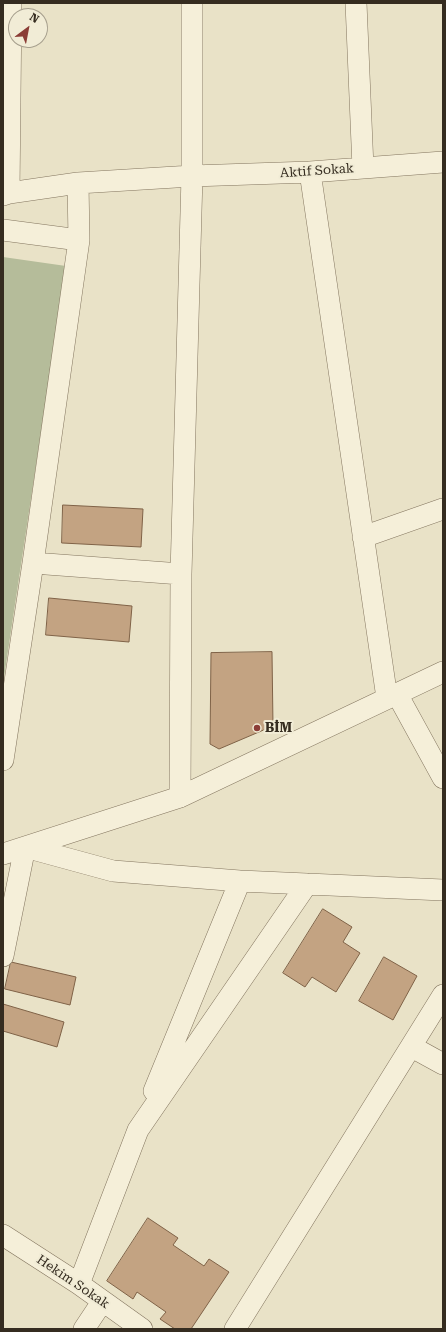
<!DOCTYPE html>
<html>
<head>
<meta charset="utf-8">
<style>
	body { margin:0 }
	#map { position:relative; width:446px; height:1332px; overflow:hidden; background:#e9e2c7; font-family:"Roboto Serif",serif }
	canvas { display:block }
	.frame { position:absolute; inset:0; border:4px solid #352c20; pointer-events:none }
	.north { position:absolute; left:8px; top:8px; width:40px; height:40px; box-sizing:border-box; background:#f1ecd6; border:1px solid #a69f8d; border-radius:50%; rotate:32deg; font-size:11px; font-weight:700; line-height:16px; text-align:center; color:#352c20 }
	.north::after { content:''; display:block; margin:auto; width:14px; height:18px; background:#8b3d36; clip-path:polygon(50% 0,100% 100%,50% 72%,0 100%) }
</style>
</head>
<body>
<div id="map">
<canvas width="446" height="1332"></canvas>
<div class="frame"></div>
<div class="north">N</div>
</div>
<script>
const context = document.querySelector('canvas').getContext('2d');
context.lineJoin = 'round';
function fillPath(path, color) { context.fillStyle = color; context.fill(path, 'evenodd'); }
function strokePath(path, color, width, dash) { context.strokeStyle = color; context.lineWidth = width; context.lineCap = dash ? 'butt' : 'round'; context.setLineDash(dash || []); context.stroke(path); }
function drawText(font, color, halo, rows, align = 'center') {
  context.font = font + ' "Roboto Serif",serif'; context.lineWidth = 4; context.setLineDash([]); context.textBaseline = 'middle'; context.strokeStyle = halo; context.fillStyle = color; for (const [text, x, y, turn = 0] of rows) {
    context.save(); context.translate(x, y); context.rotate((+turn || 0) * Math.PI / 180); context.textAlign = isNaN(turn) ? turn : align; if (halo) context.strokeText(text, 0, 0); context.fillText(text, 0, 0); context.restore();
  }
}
const cemetery = new Path2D(`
	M3 257 66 266 3 684Z`);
const building = new Path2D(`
	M63 505 143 509 141 547 62 543Z
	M49 598 132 606 129 642 46 635Z
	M272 652 273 726 219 749 210 744 211 653Z
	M323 909 352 927 343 942 360 953 336 992 312 977 305 987 283 973Z
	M384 957 417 976 393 1020 359 1001Z
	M11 962 76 977 70 1005 5 989Z
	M3 1004 64 1022 57 1047 3 1031Z
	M148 1218 178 1238 173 1245 204 1266 209 1259 229 1272 191 1329H175L160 1319 166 1312 137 1292 133 1299 107 1281Z`);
const minor = new Path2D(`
	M356 3 363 168
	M310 172 387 698
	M9 193 11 3
	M3 195 9 193 78 183 192 176 310 172 443 162
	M3 230 79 240
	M363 537 443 509
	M33 563 181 574
	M397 694 443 778
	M3 760 33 563 79 240 78 183
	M180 797 181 574 192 176V3
	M3 854 180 797 443 672
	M307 884 443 890
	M3 956 25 847 113 871 240 881 307 884 138 1130 79 1284
	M412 1047 443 1064
	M154 1091 240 881
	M3 1235 79 1284 142 1329
	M84 1329 102 1302
	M235 1329 443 995`);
const markers = [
	[257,728,4,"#8b3d36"]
];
const streetNames = [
	["Aktif Sokak",317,171,-4],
	["Hekim Sokak",73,1282,34]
];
const poiNames = [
	["BİM",265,728]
];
fillPath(cemetery, '#b5bc9a');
fillPath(building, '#c3a382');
strokePath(building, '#7f6247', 1);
strokePath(minor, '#83755f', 22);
strokePath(minor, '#f5efd9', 21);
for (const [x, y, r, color] of markers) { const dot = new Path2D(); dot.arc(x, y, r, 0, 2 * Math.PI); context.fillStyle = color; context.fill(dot); strokePath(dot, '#f1ecd6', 1.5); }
drawText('13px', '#352c20', '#f1ecd6', streetNames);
drawText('bold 13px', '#352c20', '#f1ecd6', poiNames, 'left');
</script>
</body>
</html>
